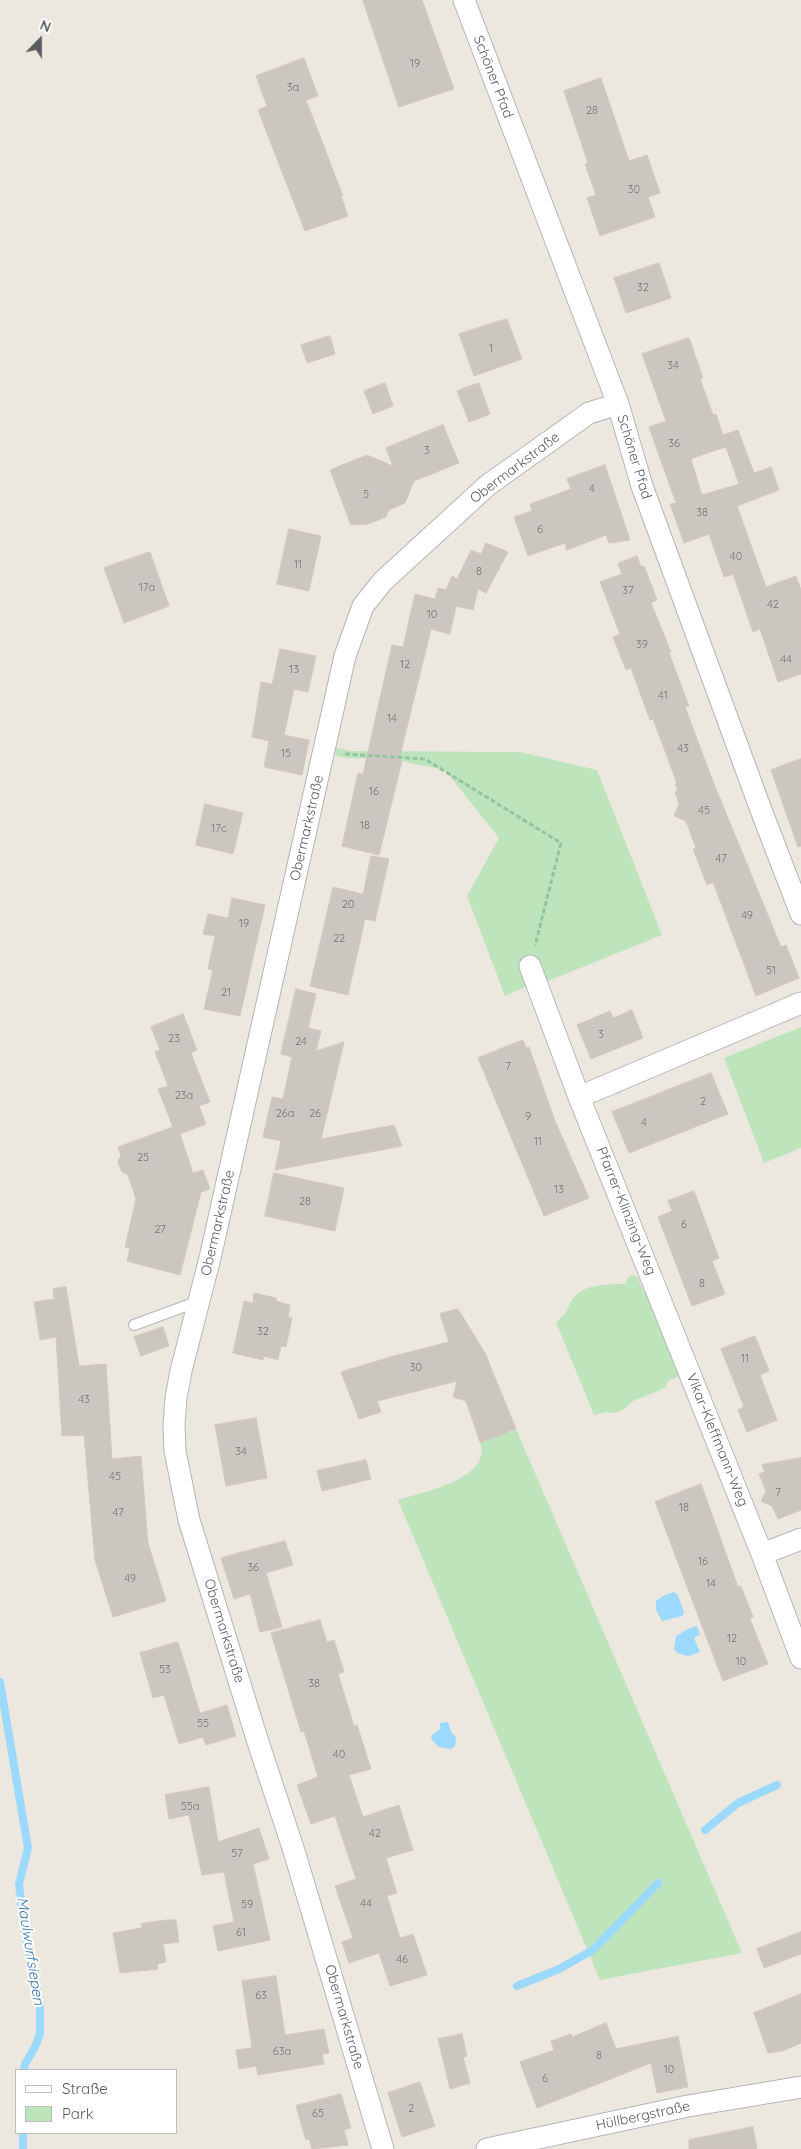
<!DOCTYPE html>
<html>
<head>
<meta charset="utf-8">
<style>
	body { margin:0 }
	#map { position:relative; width:801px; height:2149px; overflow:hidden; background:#ece8df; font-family:Quicksand,sans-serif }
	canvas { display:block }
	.legend { position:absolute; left:15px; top:2069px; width:162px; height:65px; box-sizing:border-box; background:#fff; border:1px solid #bcbec0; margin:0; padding:6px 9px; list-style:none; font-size:15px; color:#585c61 }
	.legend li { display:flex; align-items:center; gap:10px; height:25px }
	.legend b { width:25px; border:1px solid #bcbec0 }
	.north { position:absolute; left:15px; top:15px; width:50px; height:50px; -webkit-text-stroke:4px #fff; paint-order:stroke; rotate:22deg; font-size:14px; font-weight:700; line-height:20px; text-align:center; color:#585c61 }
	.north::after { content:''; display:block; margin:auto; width:18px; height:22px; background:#585c61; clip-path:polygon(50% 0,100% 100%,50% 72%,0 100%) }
</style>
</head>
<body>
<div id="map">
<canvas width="801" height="2149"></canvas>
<ul class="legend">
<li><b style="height:6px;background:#fff"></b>Straße</li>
<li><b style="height:14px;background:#bde4ba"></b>Park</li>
</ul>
<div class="north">N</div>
</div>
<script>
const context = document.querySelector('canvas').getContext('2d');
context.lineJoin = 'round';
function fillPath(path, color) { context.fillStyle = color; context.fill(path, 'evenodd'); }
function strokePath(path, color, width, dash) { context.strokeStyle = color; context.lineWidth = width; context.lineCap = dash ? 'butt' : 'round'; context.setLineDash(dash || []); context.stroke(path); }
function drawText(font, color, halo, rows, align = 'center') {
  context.font = font + ' Quicksand,sans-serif'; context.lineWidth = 4; context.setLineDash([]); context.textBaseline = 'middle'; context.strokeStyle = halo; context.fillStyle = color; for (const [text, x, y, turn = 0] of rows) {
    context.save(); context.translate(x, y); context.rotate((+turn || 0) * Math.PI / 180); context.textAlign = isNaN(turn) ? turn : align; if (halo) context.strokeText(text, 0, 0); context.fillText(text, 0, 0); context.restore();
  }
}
const green = new Path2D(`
	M336 748 351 751 520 752 597 770 662 935 543 983 541 980 505 996 467 896 499 838 445 770 391 759 347 758 334 755Z
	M801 1027V1148L764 1163 724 1058Z
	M633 1275 638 1278 644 1293 651 1290 685 1374 668 1381 665 1388 633 1401 623 1410 615 1413 606 1412 594 1415 556 1322C571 1312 566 1304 576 1295 586 1284 611 1284 625 1284L628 1277Z
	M516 1429 742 1953 600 1980 398 1500C423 1492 493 1479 480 1442L508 1433Z`);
const water = new Path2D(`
	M674 1592 678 1595 684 1612 682 1616 662 1621 656 1610V1601L665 1595Z
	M697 1626 700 1634 694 1638 700 1652 688 1656 677 1653 674 1649 676 1636 690 1628Z
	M448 1722 451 1732 456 1737 455 1746 451 1749 439 1747 432 1740 431 1736 440 1729V1723Z`);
const stream = new Path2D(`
	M0 1682 28 1848 19 1884 24 1928 40 2006V2034L35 2047 25 2064 24 2070
	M705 1830 738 1803 777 1785
	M517 1986 559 1969 593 1950 658 1883
	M23 2133V2149`);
const building = new Path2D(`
	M363 0H422L454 89 399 107Z
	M304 58 318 96 306 100 343 196H341L348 216 305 231 258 110 267 106 256 76Z
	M601 78 629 161 647 155 660 193 648 197 655 217 600 236 587 198 596 195 585 164 588 163 564 91Z
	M659 263 671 298 626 313 614 278Z
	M507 319 522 359 474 376 459 334Z
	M330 336 335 354 307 363 301 345Z
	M689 338 703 378 700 379 713 415 716 414 723 435 738 430 754 473 771 467 779 490 737 506 766 587 796 576 801 590V674L778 682 760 629 753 632 733 574 724 577 709 534 684 543 670 504 676 503 649 427 666 421 642 354ZM726 447 739 484 702 495 691 459Z
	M385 383 393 406 373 414 364 391Z
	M479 383 490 414 469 422 457 391Z
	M443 425 459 463 414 481 405 503 389 510 386 517 368 524 351 525 330 470 367 455 393 466 386 448Z
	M605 465 630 540 609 543 606 535 567 550 565 543 528 556 514 517 532 511 530 504 571 489 567 479Z
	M289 529 321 536 309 591 277 584Z
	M486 543 508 552 486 593 478 589 473 610 456 606 450 634 431 629 399 760 402 761 379 855 342 846 358 773 363 774 392 645 403 647 415 594 435 599 438 588 446 590 452 576 457 579 471 550 481 554Z
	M150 552 169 606 124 623 104 568Z
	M637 556 641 567 644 566 657 600 651 603 671 652 669 653 689 706 685 707 712 779 781 947 786 945 799 978 756 996 713 882 707 885 693 849 696 848 686 821 674 816 679 804 675 792 678 791 675 784 677 783 653 719 650 720 631 668 626 670 613 637 620 634 600 582 622 574 618 564Z
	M280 649 316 656 308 692 294 689 284 735 309 740 302 775 264 767 269 741 252 737 261 682 272 684Z
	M801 759V846L798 847 771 770Z
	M205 804 243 813 233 854 196 845Z
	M371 856 389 859 375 921 365 919 348 995 310 986 333 887 363 894Z
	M232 898 265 905 240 1016 204 1009 213 970 208 969 215 936 203 934 208 914 228 918Z
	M296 989 316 994 308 1028 321 1031 316 1051 344 1042 321 1139 394 1125 402 1146 275 1170 281 1141 263 1137 272 1097 283 1099 292 1057 281 1054Z
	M632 1010 643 1038 591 1059 577 1025 610 1011 613 1018Z
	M183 1014 197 1050 191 1053 210 1102 199 1106 206 1124 180 1134 193 1173 203 1170 210 1189 201 1192 180 1275 127 1261 130 1248 125 1247 136 1199 128 1175 122 1172 118 1162 121 1155 118 1147 173 1127 158 1089 168 1086 155 1052 160 1050 151 1027Z
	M523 1040 526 1048 529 1047 555 1121 589 1198 544 1216 478 1058Z
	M711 1073 728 1114 629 1153 612 1112Z
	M274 1173 344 1188 335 1231 265 1216Z
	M694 1191 719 1258 712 1261 725 1294 692 1306 658 1217 672 1211 668 1201Z
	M66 1287 79 1366 106 1364 112 1459 141 1456 148 1543 166 1601 113 1617 95 1560 84 1435 62 1436 56 1337 40 1340 34 1302 54 1299 53 1289Z
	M254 1293 276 1298V1301L290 1305 288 1317 292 1318 286 1347 281 1346 278 1360 264 1356 263 1360 233 1353 244 1301 253 1303Z
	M458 1309 485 1353 516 1429 507 1432 508 1433 480 1442 466 1401 453 1397 457 1381 377 1401 381 1412 359 1419 341 1372 390 1357 449 1342 440 1314Z
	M163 1327 169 1346 141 1356 134 1337Z
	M755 1336 769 1371 760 1375 777 1420 747 1432 738 1410 744 1407 721 1349Z
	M256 1418 267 1478 226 1486 215 1425Z
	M801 1458V1510L778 1519 772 1506 761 1501 766 1491 759 1474 765 1472 762 1465Z
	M366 1460 371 1479 322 1491 317 1471Z
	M701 1484 738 1587 741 1586 753 1617 750 1619 768 1664 723 1681 655 1502Z
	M285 1541 293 1565 266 1573 282 1627 260 1632 250 1594 234 1599 221 1558Z
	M320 1620 327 1642 334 1640 344 1672 338 1674 354 1726 357 1725 371 1769 349 1775 363 1817 399 1805 413 1850 386 1858 397 1893 387 1896 400 1938 413 1934 427 1975 390 1986 379 1953 349 1963 342 1942 353 1938 335 1886 356 1879 335 1816 311 1824 297 1785 318 1777 304 1731 301 1732 271 1633Z
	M178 1642 200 1713 227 1705 236 1736 206 1745 203 1737 179 1744 164 1695 153 1698 140 1653Z
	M209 1787 218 1842 259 1828 269 1859 253 1864 270 1940 218 1951 213 1926 234 1922 224 1872 202 1875 189 1815 169 1819 165 1795Z
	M167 1920H176L179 1942 163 1944 166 1962 157 1964 158 1969 120 1973 113 1933 142 1928 141 1924Z
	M801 1932V1954L764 1968 757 1949Z
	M276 1976 285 2035 324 2029 329 2053 322 2054 324 2064 258 2075 256 2066 239 2069 236 2050 252 2048 242 1981Z
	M801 1994V2043L782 2051 768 2053 754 2013Z
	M606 2023 616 2049 678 2036 688 2087 657 2093 651 2063 537 2108 520 2062 554 2050 551 2041 571 2034 572 2037Z
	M462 2034 467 2056 463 2057 470 2083 450 2089 438 2039Z
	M420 2082 435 2126 402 2137 388 2093Z
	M341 2094 351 2128 344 2130 348 2145 312 2149 309 2139 306 2140 296 2106Z
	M753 2127 757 2149H689V2140Z`);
const path = new Path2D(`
	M345 754 425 759 561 843 535 946`);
const service = new Path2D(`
	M134 1325 199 1301`);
const minor = new Path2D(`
	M464 0 618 404 642 486 761 810 801 914
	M530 966 579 1097 762 1554 801 1658
	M579 1097 801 1003
	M762 1554 801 1539
	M383 2149 294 1851 258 1742 189 1520 175 1451 174 1425 176 1398 181 1371 210 1258 345 656 363 606 383 581 488 485 589 413 618 404
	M487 2149 688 2106 801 2087`);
const numberNames = [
	["19",415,64],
	["3a",293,88],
	["28",592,111],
	["30",634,190],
	["32",643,288],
	["1",491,349],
	["34",673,366],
	["36",674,444],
	["3",427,451],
	["4",592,489],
	["5",366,495],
	["38",702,513],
	["6",540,530],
	["40",736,557],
	["11",298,565],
	["8",479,572],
	["17a",147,588],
	["37",628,591],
	["42",773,605],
	["10",432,615],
	["39",642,645],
	["44",786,660],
	["12",405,665],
	["13",294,670],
	["41",663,696],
	["14",392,719],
	["43",683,749],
	["15",286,754],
	["16",374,792],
	["45",704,811],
	["18",365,826],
	["17c",219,829],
	["47",721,859],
	["20",348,905],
	["49",747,916],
	["19",244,924],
	["22",339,939],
	["51",771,971],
	["21",226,993],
	["3",601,1035],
	["23",174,1039],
	["24",301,1042],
	["7",508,1067],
	["23a",184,1096],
	["2",703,1102],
	["26a",285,1114],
	["26",315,1114],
	["9",528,1117],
	["4",644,1123],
	["11",538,1142],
	["25",143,1158],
	["13",559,1190],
	["28",305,1202],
	["6",684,1225],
	["27",160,1230],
	["8",702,1284],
	["32",263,1332],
	["11",745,1359],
	["30",416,1368],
	["43",84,1400],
	["34",241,1452],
	["45",115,1477],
	["7",778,1493],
	["18",684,1508],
	["47",118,1513],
	["16",703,1562],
	["36",253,1568],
	["49",130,1579],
	["14",711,1584],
	["12",732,1639],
	["10",741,1662],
	["53",165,1670],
	["38",314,1684],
	["55",203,1724],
	["40",339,1755],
	["55a",190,1807],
	["42",375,1834],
	["57",237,1854],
	["44",366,1904],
	["59",247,1905],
	["61",241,1933],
	["46",402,1960],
	["63",261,1996],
	["63a",282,2052],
	["8",599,2056],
	["10",669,2070],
	["6",545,2079],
	["2",411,2109],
	["65",318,2114]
];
const streetNames = [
	["Schöner Pfad",493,77,69],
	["Schöner Pfad",634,457,73],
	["Obermarkstraße",515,468,-37],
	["Obermarkstraße",307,828,-77],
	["Pfarrer-Klinzing-Weg",626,1211,68],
	["Obermarkstraße",218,1223,-77],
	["Vikar-Kleffmann-Weg",717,1440,68],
	["Obermarkstraße",224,1631,73],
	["Obermarkstraße",344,2017,74],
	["Hüllbergstraße",643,2116,-12]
];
const waterNames = [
	["Maulwurfsiepen",30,1951,81]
];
fillPath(green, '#bde4ba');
fillPath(water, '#9cd9ff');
strokePath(stream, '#9cd9ff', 8);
fillPath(building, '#cbc6c0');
strokePath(building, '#d0c9be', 1);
strokePath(service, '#b2b6bb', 12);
strokePath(minor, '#b2b6bb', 23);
strokePath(path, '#93c59f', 3, [5, 2.5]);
strokePath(service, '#fff', 10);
strokePath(minor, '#fff', 21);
drawText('11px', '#757679', null, numberNames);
drawText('14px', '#585c61', '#fff', streetNames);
drawText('italic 15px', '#3a7ab1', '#fff', waterNames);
</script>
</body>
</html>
